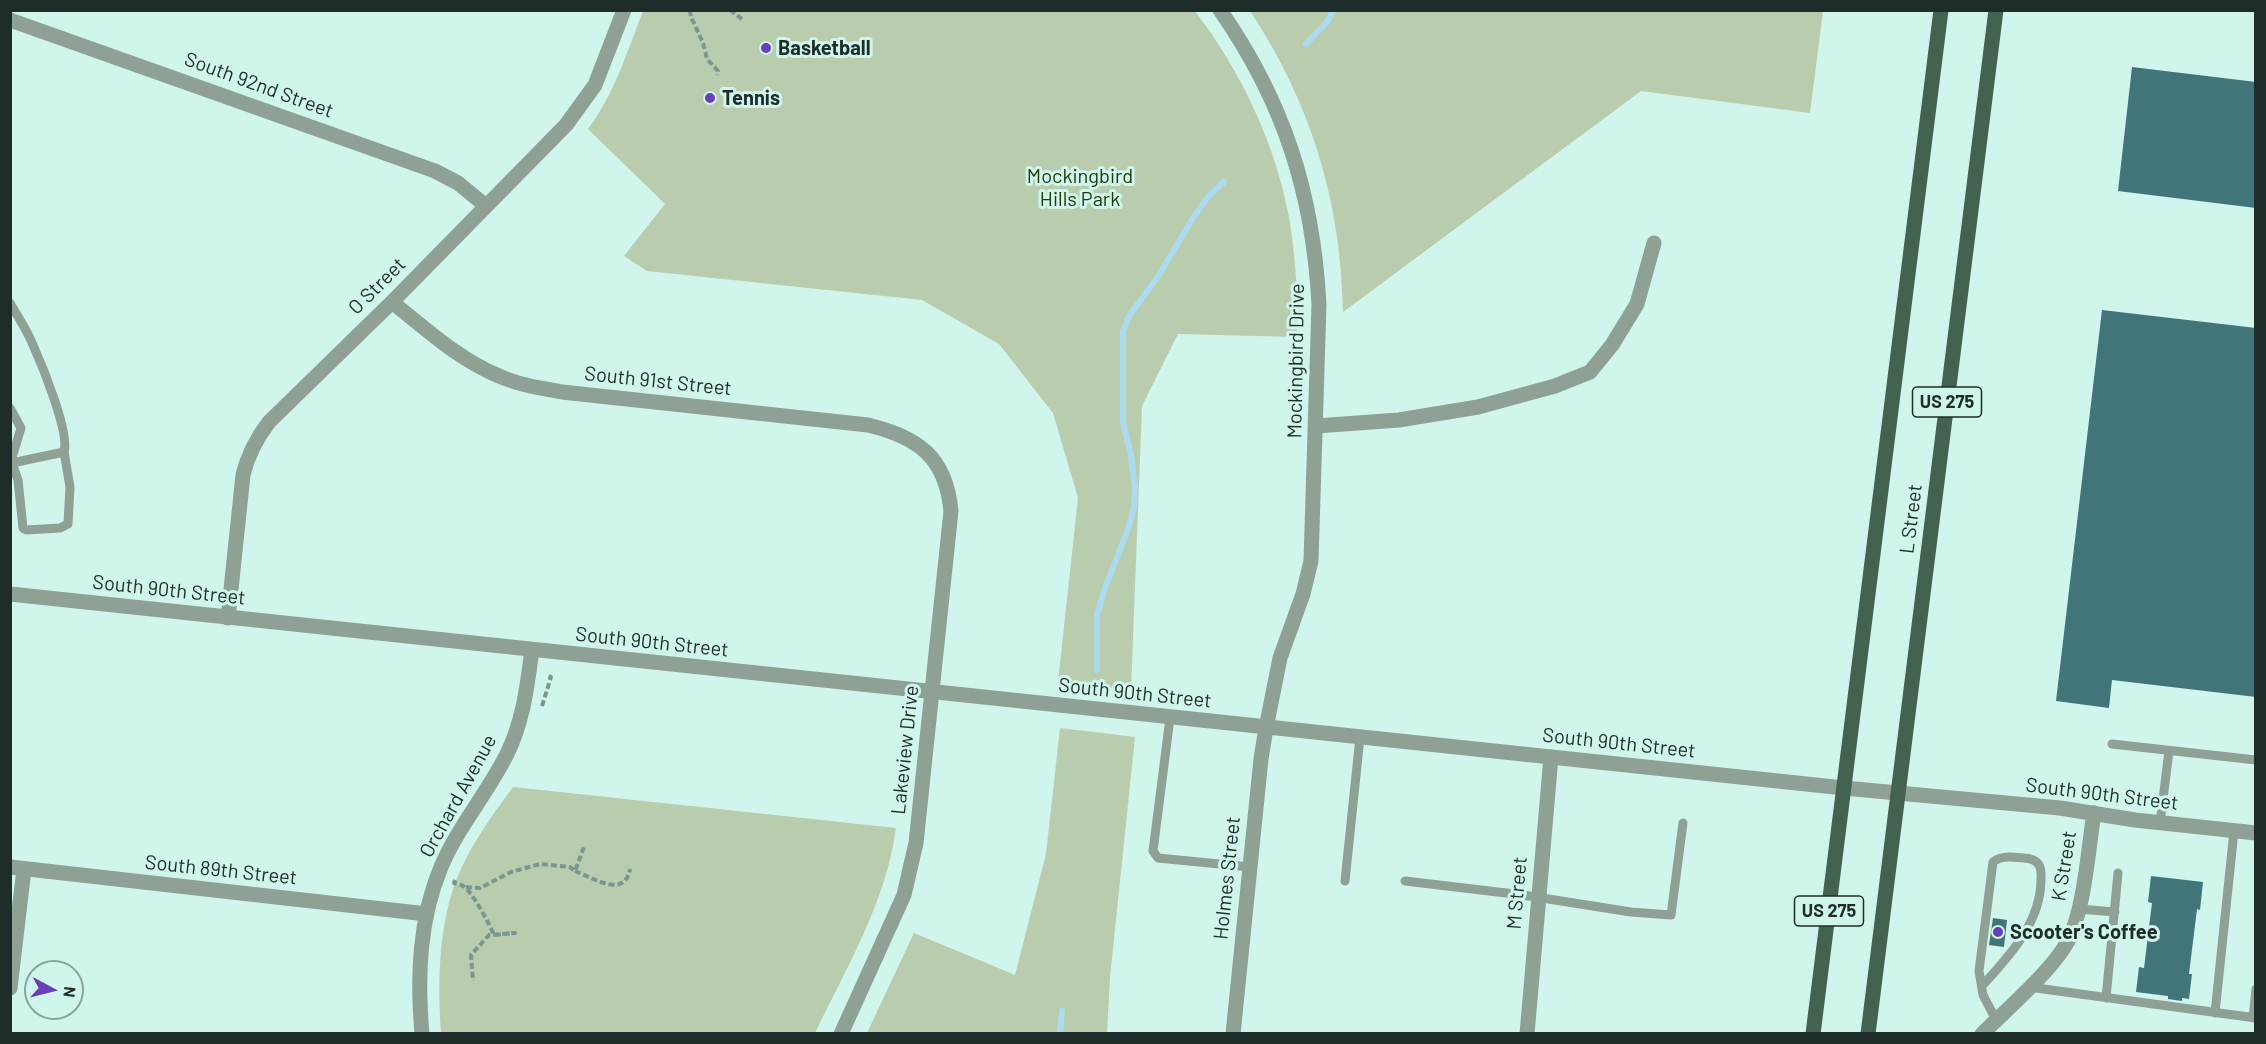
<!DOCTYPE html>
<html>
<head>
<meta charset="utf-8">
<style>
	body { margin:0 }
	#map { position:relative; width:2266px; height:1044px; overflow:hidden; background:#cff5ec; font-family:Barlow,sans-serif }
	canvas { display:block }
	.frame { position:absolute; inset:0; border:12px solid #1f2d2a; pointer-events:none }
	.north { position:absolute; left:24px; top:960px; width:60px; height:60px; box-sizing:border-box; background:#cff5ec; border:2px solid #89a59e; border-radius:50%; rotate:97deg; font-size:16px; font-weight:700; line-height:24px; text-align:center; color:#1f2d2a }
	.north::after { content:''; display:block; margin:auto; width:21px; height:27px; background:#693eb6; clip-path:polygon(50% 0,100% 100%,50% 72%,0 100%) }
</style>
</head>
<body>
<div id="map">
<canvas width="2266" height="1044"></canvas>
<div class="frame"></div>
<div class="north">N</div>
</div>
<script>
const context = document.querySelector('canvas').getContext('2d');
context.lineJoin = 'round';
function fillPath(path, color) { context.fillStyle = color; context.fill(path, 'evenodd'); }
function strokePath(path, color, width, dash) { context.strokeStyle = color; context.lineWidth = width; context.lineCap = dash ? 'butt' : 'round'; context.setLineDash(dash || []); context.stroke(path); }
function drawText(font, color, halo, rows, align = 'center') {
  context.font = font + ' Barlow,sans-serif'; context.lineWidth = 6; context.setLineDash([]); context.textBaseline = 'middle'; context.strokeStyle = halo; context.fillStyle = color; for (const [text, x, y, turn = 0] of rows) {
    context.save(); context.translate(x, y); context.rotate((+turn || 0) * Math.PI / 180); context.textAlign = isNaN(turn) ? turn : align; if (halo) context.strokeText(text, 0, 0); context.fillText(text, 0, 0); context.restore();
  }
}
const green = new Path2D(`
	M643 11 1194 10C1241 70 1277 147 1290 223 1296 261 1298 299 1297 337L1178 334 1142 406 1131 690 1058 682 1078 498 1053 413 999 344 922 300 647 271 624 256 665 204 588 129C615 93 627 52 643 11Z
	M1250 11H1823L1810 113 1641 91 1343 312C1341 201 1311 103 1250 11Z
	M1060 728 1135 737 1110 977 1107 1033H867L914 933 1015 975 1046 854Z
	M513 787 896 828C886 902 847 967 815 1033H441C438 984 438 934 454 886 467 850 490 818 513 787Z`);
const stream = new Path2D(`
	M1306 44 1327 22 1334 10
	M1097 670V615L1105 588 1127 532 1134 507 1135 487 1131 456 1123 422V332L1129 316 1157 278 1193 218 1208 197 1224 182
	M1060 1034 1062 1011`);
const building = new Path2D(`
	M2132 67 2256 82V208L2118 191Z
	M2102 310 2256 328V697L2112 680 2109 708 2056 701Z
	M2151 876 2203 882 2200 910 2197 909 2189 974H2192L2189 999 2182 998V1001L2168 999V996L2136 992 2139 967 2144 968 2152 903 2148 902Z
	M1993 918 2007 920 2004 947 1989 945Z`);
const path = new Path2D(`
	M690 10 691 17 703 43 707 59 718 71 717 75
	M730 10 742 19
	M542 706 551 677 546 675
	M575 871C593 878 625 899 630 869
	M455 880 454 883C457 884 460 884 463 886 472 891 490 925 494 935L515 933 489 935 471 955 473 981
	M466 887 480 888 511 872 540 864 570 867 575 871 584 847`);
const service = new Path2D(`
	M10 303C18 317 27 330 33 345 42 365 70 433 64 452L12 463 18 480 23 528 26 530 60 528 68 524 70 487 64 452
	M10 408 21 428 10 464
	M1170 718 1153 851 1158 858 1250 867
	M2112 744 2256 760
	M2160 823 2169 751
	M1345 881 1360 737
	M1405 881 1523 895 1631 912 1671 915 1683 823
	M2079 909 2115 912
	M1982 986C2009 956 2041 923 2041 879 2042 865 2038 859 2024 858 2013 857 2002 855 1993 862L1979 971 1983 995 1996 1020
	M2029 987 2256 1018
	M2106 998 2118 873
	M2215 1013 2234 831
	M2253 1018 2256 989`);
const minor = new Path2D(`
	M10 20 435 171 458 183 486 206
	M392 302C426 329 458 359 499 376 519 385 541 388 562 392L868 425C918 437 946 457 951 511L916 843 904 895 841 1034
	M1316 426 1399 420 1478 407 1555 386 1590 372 1612 345 1637 304 1654 243
	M228 618 243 475C248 454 256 439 269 422L392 302 566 125 595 85 624 10
	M10 867 427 914
	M10 988 24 869
	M422 1034C417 977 419 920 441 867 458 827 486 795 506 756 523 723 527 687 532 650
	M1233 1034 1261 759 1266 728
	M1527 1034 1551 757
	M1982 1034C2007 1009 2054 969 2069 939 2085 905 2088 850 2094 813`);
const tertiary = new Path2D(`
	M1220 10C1284 102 1313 193 1319 304L1311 561 1303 594 1280 658 1266 728
	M10 594 1844 788 2060 808 2135 820 2256 833`);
const primary = new Path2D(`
	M1813 1034 1941 10
	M1868 1034 1996 10`);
const markers = [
	[766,48,6,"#693eb6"],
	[710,98,6,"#693eb6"],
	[1998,932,6,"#693eb6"]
];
const shields = [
	[1947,402,69],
	[1829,911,69]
];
const shieldNames = [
	["US 275",1947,402],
	["US 275",1829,911]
];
const poiNames = [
	["Basketball",778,48],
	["Tennis",722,98],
	["Scooter's Coffee",2010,932]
];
const streetNames = [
	["South 92nd Street",259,85,20],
	["O Street",377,286,-45],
	["Mockingbird Drive",1296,361,-89],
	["South 91st Street",658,381,6],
	["L Street",1911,519,-83],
	["South 90th Street",169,590,6],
	["South 90th Street",652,642,6],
	["South 90th Street",1135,693,6],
	["South 90th Street",1619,743,6],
	["Lakeview Drive",905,750,-84],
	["South 90th Street",2102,794,7],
	["Orchard Avenue",458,796,-61],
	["K Street",2064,866,-81],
	["South 89th Street",221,870,6],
	["Holmes Street",1227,878,-84],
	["M Street",1517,893,-85]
];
const parkNames = [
	["Mockingbird",1080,176],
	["Hills Park",1080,199]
];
fillPath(green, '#b9ccad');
strokePath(stream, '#acdbef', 6);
fillPath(building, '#41757a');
strokePath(path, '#7b9690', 4, [6, 3]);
strokePath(service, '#8fa095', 9);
strokePath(minor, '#8fa095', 15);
strokePath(tertiary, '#8fa095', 15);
strokePath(primary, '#43624f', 15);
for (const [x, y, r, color] of markers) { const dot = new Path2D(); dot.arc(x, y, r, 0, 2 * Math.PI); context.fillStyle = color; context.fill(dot); strokePath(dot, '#cff5ec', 2); }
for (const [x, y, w] of shields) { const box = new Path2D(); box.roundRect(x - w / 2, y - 15, w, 30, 4.5); context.fillStyle = '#cff5ec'; context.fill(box); strokePath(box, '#1f2d2a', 1.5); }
drawText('bold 18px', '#1f2d2a', null, shieldNames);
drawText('bold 20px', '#1f2d2a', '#cff5ec', poiNames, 'left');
drawText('20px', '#1f2d2a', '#cff5ec', streetNames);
drawText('20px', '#203b03', '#cff5ec', parkNames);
</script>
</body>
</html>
